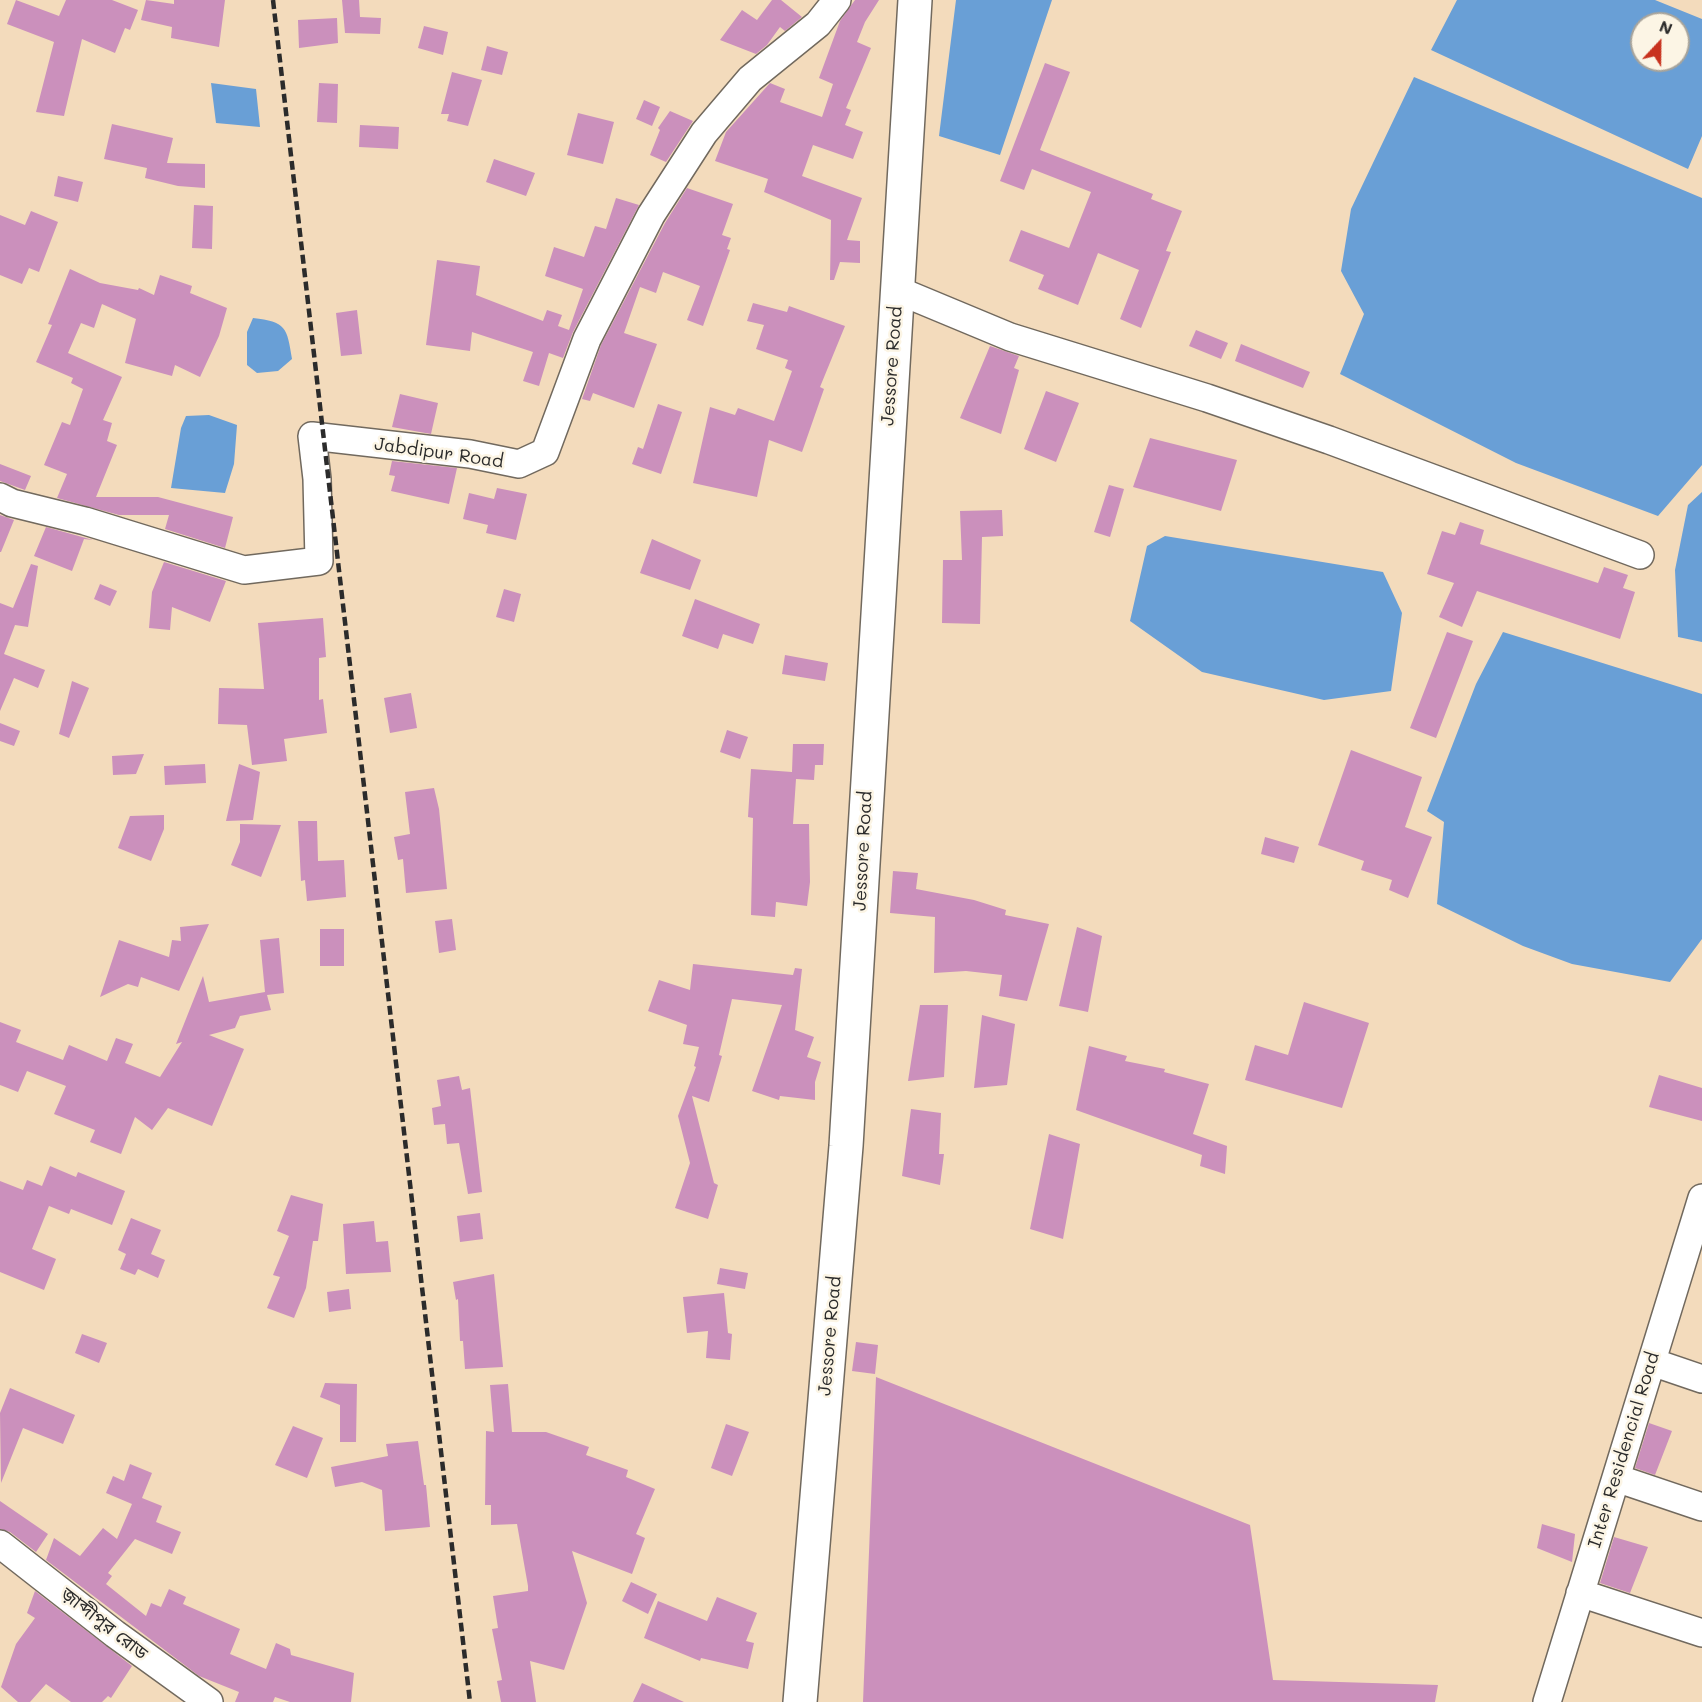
<!DOCTYPE html>
<html>
<head>
<meta charset="utf-8">
<style>
	body { margin:0 }
	#map { position:relative; width:1702px; height:1702px; overflow:hidden; background:#f3dbbc; font-family:Mali,sans-serif }
	canvas { display:block }
	.north { position:absolute; left:1630px; top:12px; width:60px; height:60px; box-sizing:border-box; background:#fcf5e5; border:2px solid #a8a49b; border-radius:50%; rotate:22deg; font-size:16px; font-weight:700; line-height:24px; text-align:center; color:#2b2b2b }
	.north::after { content:''; display:block; margin:auto; width:21px; height:27px; background:#c8321e; clip-path:polygon(50% 0,100% 100%,50% 72%,0 100%) }
</style>
</head>
<body>
<div id="map">
<canvas width="1702" height="1702"></canvas>
<div class="north">N</div>
</div>
<script>
const context = document.querySelector('canvas').getContext('2d');
context.lineJoin = 'round';
function fillPath(path, color) { context.fillStyle = color; context.fill(path, 'evenodd'); }
function strokePath(path, color, width, dash) { context.strokeStyle = color; context.lineWidth = width; context.lineCap = dash ? 'butt' : 'round'; context.setLineDash(dash || []); context.stroke(path); }
function drawText(font, color, halo, rows, align = 'center') {
  context.font = font + ' Mali,"Noto Sans Bengali",sans-serif'; context.lineWidth = 5; context.setLineDash([]); context.textBaseline = 'middle'; context.strokeStyle = halo; context.fillStyle = color; for (const [text, x, y, turn = 0] of rows) {
    context.save(); context.translate(x, y); context.rotate((+turn || 0) * Math.PI / 180); context.textAlign = isNaN(turn) ? turn : align; if (halo) context.strokeText(text, 0, 0); context.fillText(text, 0, 0); context.restore();
  }
}
const water = new Path2D(`
	M956 0H1052L1000 155 939 136Z
	M1457 0H1655L1702 19V136L1688 169 1431 50ZM1642 24H1678V60H1642Z
	M1414 77 1702 198V465L1658 516 1516 463 1340 374 1364 314 1341 271 1351 209Z
	M211 83 256 89 260 127 216 123Z
	M253 318C286 322 287 327 292 359L278 371 257 373 247 365V332Z
	M209 415 237 425 234 464 225 493 171 488 181 428 186 416Z
	M1702 492V642L1678 637 1675 570 1688 505Z
	M1165 536 1383 572 1402 613 1391 691 1324 700 1202 672 1130 621 1147 546Z
	M1503 632 1702 694V939L1670 982 1572 964 1523 946 1437 904 1444 822 1427 811 1476 684Z`);
const building = new Path2D(`
	M16 0 59 16 66 0H112L138 10 130 30 125 28 115 53 82 39 64 116 36 112 54 42 7 24Z
	M146 0 174 4V0H225L219 47 171 38 172 27 141 20Z
	M342 0H359L360 17 381 18 380 34 345 33Z
	M772 0H781L802 17 785 31 780 27 767 45 756 54 720 40 742 10 757 20Z
	M855 0H879L865 22 857 42 871 48 846 108 851 110 845 125 863 132 853 159 813 145 802 176 862 198 847 240 860 241V263L840 262 834 280H830L831 220 764 192 768 179 715 161 726 132 770 83 785 89 780 102 822 117 833 84 819 78 840 21Z
	M337 18 338 43 299 48 298 20Z
	M424 26 448 32 443 55 418 48Z
	M487 46 508 52 502 75 481 70Z
	M1045 63 1070 72 1040 150 1153 194 1151 199 1182 211 1166 251 1171 252 1141 328 1120 319 1139 270 1098 253 1078 305 1038 289 1044 275 1009 261 1021 230 1069 248 1091 192 1032 169 1024 190 1000 181Z
	M452 72 482 80 468 126 447 121 449 114H441Z
	M319 83 338 84 337 123 317 122Z
	M644 100 660 107 652 126 636 119Z
	M670 111 693 121 666 162 650 155 660 130 658 128Z
	M578 113 614 122 603 164 567 155Z
	M112 124 173 138 167 163 205 164V188L178 186 145 178 147 168 104 159Z
	M360 125 399 127 398 149 359 147Z
	M494 159 535 173 526 196 486 182Z
	M58 176 83 182 78 202 54 196Z
	M687 188 733 204 722 235 731 238 727 249 730 250 703 326 687 320 700 286 663 272 656 293 640 287 624 333 657 344 634 408 593 393 590 401 582 399 601 345 665 223Z
	M616 198 639 205 573 332 563 358 549 353 539 386 523 381 533 352 472 332 470 351 426 345 437 260 480 266 476 295 543 321 547 310 562 315 558 326 569 330 583 289 545 276 554 247 584 257 595 226 606 229Z
	M194 205 213 206 212 249 192 248Z
	M31 211 58 222 39 272 29 268 22 284 0 275V215L25 225Z
	M70 269 100 283 138 290 139 288 154 295 160 275 192 286 190 293 227 308 219 336 200 377 175 365 172 376 125 363 136 319 102 304 94 328 81 323 68 353 122 377 103 420 112 423 107 441 117 445 96 497H158L233 517 225 548 165 529 169 515H119L57 498 67 474 44 465 62 422 70 425 83 389 71 383 73 378 36 362 52 325 48 324Z
	M753 303 787 312 789 306 845 326 820 387 824 389 802 452 769 440 757 497 693 483 710 407 735 415 738 408 774 421 792 371 785 368 788 360 756 349 764 325 747 321Z
	M357 310 362 354 341 356 336 313Z
	M1196 330 1228 343 1221 359 1189 346Z
	M1241 344 1310 372 1303 388 1235 361Z
	M990 346 1019 356 1014 368 1019 370 1001 434 960 418Z
	M1046 391 1079 403 1056 462 1024 449Z
	M400 394 438 403 431 434 392 427Z
	M658 404 682 412 661 474 632 464 638 447 643 449Z
	M1150 438 1237 460 1221 511 1133 487Z
	M392 461 457 468 449 504 391 491 395 476 389 475Z
	M0 464 31 476 25 490 0 481Z
	M1109 485 1124 489 1110 537 1094 532Z
	M497 488 527 494 516 540 486 533 488 525 463 519 469 493 494 499Z
	M1002 510 1003 536 982 537 980 624 942 623 943 560H962L960 511Z
	M0 515 14 520 1 552H0Z
	M1460 522 1484 530 1480 544 1598 583 1604 567 1628 575 1623 588 1635 592 1620 639 1477 591 1462 627 1439 617 1454 583 1427 574 1442 531 1455 535Z
	M46 527 93 540 84 539 72 571 34 556Z
	M652 539 701 560 690 590 640 573Z
	M164 562 226 581 210 622 172 607 170 630 149 628 152 592Z
	M31 564 38 566 28 627 15 625 4 654 45 670 38 688 14 678 0 711V603L13 608Z
	M100 584 117 591 110 606 94 599Z
	M504 589 521 594 514 622 496 617Z
	M695 599 760 624 753 644 723 634 718 649 682 636Z
	M323 618 326 657 319 658V700L323 699 327 733 284 739 287 761 252 765 247 725 218 724 219 688 264 689 258 623Z
	M1447 632 1473 641 1436 738 1410 728Z
	M785 655 828 663 825 681 782 674Z
	M72 681 89 688 69 738 59 734Z
	M411 693 417 728 390 733 384 698Z
	M0 723 20 731 14 746 0 741Z
	M727 730 748 737 740 759 720 752Z
	M793 744H824L823 765H815L814 780 796 779 793 824H809L810 882 807 906 776 902 775 917 751 915 753 818 748 817 751 769 792 772Z
	M1351 750 1422 777 1405 827 1432 837 1408 898 1389 890 1392 880 1361 870 1364 861 1318 845Z
	M144 754 136 774 113 775 112 756Z
	M205 764 206 783 165 785 164 766Z
	M239 764 260 772 253 820 226 821Z
	M434 788 439 809 447 889 406 893 403 859 398 860 394 837 410 834 405 792Z
	M164 815V829L151 861 118 848 130 816Z
	M298 821H317L318 861 344 860 346 897 307 901 305 880 301 881Z
	M240 824 281 825 261 877 231 865 240 842Z
	M1265 837 1299 847 1294 863 1261 854Z
	M893 871 918 873 916 889 974 900 1006 910 1005 915 1049 924 1027 1001 999 996 1002 975 966 971 934 973 935 917 890 913Z
	M452 919 456 950 439 953 435 921Z
	M209 924 179 991 141 977 138 987 128 984 100 997 119 940 169 957 172 940 181 941 180 927Z
	M1077 927 1102 936 1088 1012 1059 1006Z
	M320 929H344V966H320Z
	M279 938 284 993 267 995 271 1010 240 1016 235 1028 209 1035 244 1049 212 1126 168 1108 152 1130 135 1117 121 1154 90 1142 95 1130 54 1114 66 1086 27 1071 18 1092 0 1085V1022L21 1030 16 1042 63 1060 69 1045 107 1061 116 1038 133 1044 125 1063 160 1077 182 1042 176 1044 203 976 209 1002 265 992 260 940Z
	M693 964 793 975 795 968 802 969 795 1030 814 1037 807 1057 821 1062 815 1082V1100L780 1096 779 1100 752 1091 782 1005 732 999 719 1055 722 1056 709 1102 692 1096 714 1183 718 1185 708 1219 675 1208 690 1163 678 1116 696 1067 694 1066 699 1047 683 1044 687 1025 648 1011 659 980 690 990Z
	M1304 1002 1369 1023 1342 1108 1245 1080 1255 1045 1288 1055Z
	M920 1005H948L944 1077 908 1081Z
	M982 1015 1015 1024 1007 1085 974 1088Z
	M1089 1046 1127 1056 1125 1061 1165 1069 1164 1072 1209 1084 1193 1134 1227 1146 1225 1174 1200 1166 1202 1155 1076 1110Z
	M1659 1075 1702 1088V1121L1649 1107Z
	M459 1076 462 1090 470 1088 482 1192 468 1194 459 1143 447 1144 445 1124 434 1125 432 1108 441 1106 437 1080Z
	M911 1109 941 1113 939 1154H944L940 1185 902 1176Z
	M1049 1134 1080 1144 1063 1239 1030 1229Z
	M50 1166 76 1177 78 1172 125 1191 112 1225 71 1209 69 1214 49 1206 32 1249 56 1259 44 1290 0 1272V1181L23 1190 27 1180 42 1186Z
	M291 1195 323 1204 318 1241H313L306 1288 294 1318 267 1308 280 1277 273 1275 289 1236 277 1231Z
	M480 1213 483 1239 460 1242 457 1216Z
	M131 1218 161 1230 151 1254 165 1260 158 1278 138 1269 135 1275 120 1269 126 1254 118 1250Z
	M374 1221 376 1242 388 1241 391 1272 346 1274 343 1224Z
	M720 1268 748 1273 745 1289 717 1284Z
	M494 1274 503 1367 465 1369 463 1341H460L458 1299 456 1300 453 1282Z
	M349 1289 351 1309 329 1312 327 1292Z
	M724 1293 728 1333 732 1334 730 1360 706 1358 708 1331 687 1333 683 1297Z
	M82 1334 107 1343 99 1363 75 1353Z
	M856 1342 878 1345 875 1374 852 1371Z
	M876 1377 1250 1525 1273 1680 1438 1685 1435 1702H863Z
	M325 1383 357 1384 356 1442H340V1405L320 1397Z
	M508 1384 512 1432H546L589 1447 586 1455 628 1470 626 1477 655 1489 636 1534 645 1538 632 1574 572 1551 587 1603 564 1670 530 1661 536 1702H501L497 1681 502 1680 492 1629 498 1628 493 1596 528 1591V1586L517 1524 491 1525V1505H485L486 1431 494 1432 490 1385Z
	M10 1388 75 1415 63 1444 23 1428 1 1483 0 1413Z
	M1649 1423 1672 1431 1655 1475 1635 1468Z
	M726 1424 749 1432 732 1476 711 1468Z
	M293 1426 323 1438 307 1478 275 1465Z
	M418 1441 424 1485H426L430 1527 385 1531 382 1490 362 1482 335 1487 331 1467 388 1456 386 1444Z
	M130 1464 152 1473 142 1498 162 1506 156 1522 181 1532 172 1554 135 1539 108 1573 112 1576 106 1584 146 1616 151 1603 161 1607 169 1589 186 1597 183 1604 240 1629 230 1654 266 1669 276 1643 290 1649 291 1655 354 1673 351 1702H290L275 1697 273 1702H235L239 1692 199 1676 46 1560 54 1538 80 1556 103 1528 117 1539 132 1504 106 1493 113 1476 124 1481Z
	M0 1501 48 1534 36 1552 10 1532 0 1529Z
	M1542 1524 1575 1534 1572 1562 1537 1548Z
	M1614 1537 1648 1547 1630 1593 1600 1583Z
	M631 1582 657 1594 648 1614 622 1601Z
	M35 1591 132 1666 111 1698 108 1696 102 1702H71L46 1684 30 1702H18L1 1687 16 1644 35 1618 27 1613Z
	M717 1597 757 1613 746 1641 754 1643 748 1669 701 1658 700 1661 644 1638 658 1601 707 1621Z
	M642 1683 684 1702H633Z`);
const street = new Path2D(`
	M897 290 1010 337 1207 398 1329 440 1640 555
	M0 497 12 503 85 521 244 570 319 561 317 479 312 436 470 454 519 464 545 452 587 339 651 215 704 133 750 79 818 24 837 0
	M1652 1362 1702 1379
	M1616 1478 1702 1507
	M0 1544 115 1634 209 1702
	M1580 1593 1702 1633
	M1547 1702 1702 1198`);
const highway = new Path2D(`
	M800 1702 846 1146 915 0`);
const rail = new Path2D(`
	M273 0 470 1702`);
const streetNames = [
	["Jessore Road",892,366,-86],
	["Jabdipur Road",439,453,8],
	["Jessore Road",863,851,-87],
	["Jessore Road",830,1336,-85],
	["Inter Residencial Road",1624,1450,-73],
	["জ়াব্দীপুর রোড",104,1624,38]
];
fillPath(water, '#699fd6');
fillPath(building, '#cb90bc');
strokePath(street, '#71695e', 30);
strokePath(highway, '#71695e', 36);
strokePath(street, '#fff', 27);
strokePath(highway, '#fff', 33);
strokePath(rail, '#2b2b2b', 4.5, [9, 4.5]);
drawText('18px', '#2b2b2b', '#fcf5e5', streetNames);
</script>
</body>
</html>
